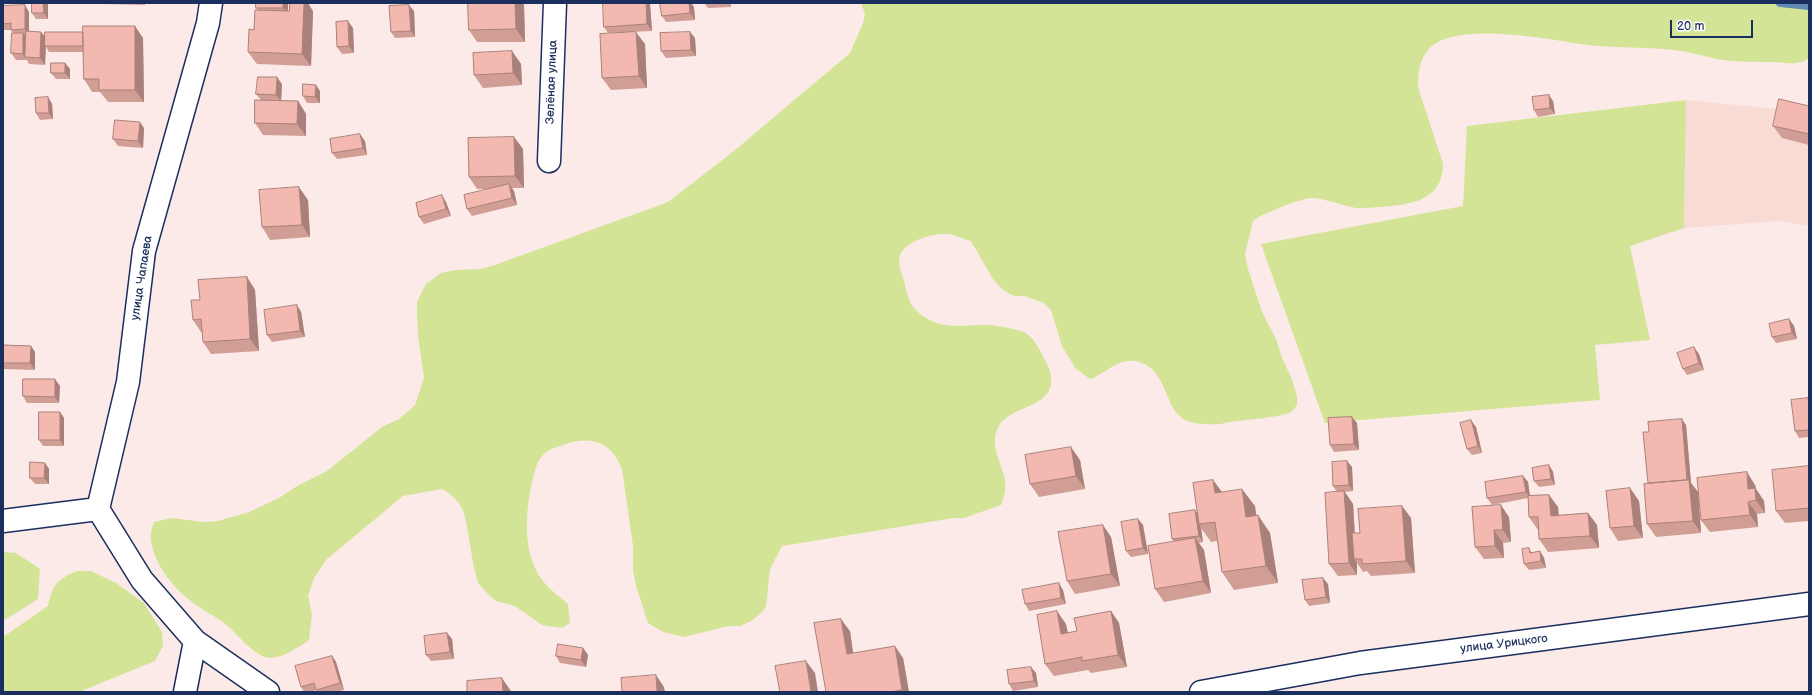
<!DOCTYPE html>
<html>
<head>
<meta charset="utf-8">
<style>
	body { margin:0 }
	#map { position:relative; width:1812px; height:695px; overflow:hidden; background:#fbeae7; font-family:"Balsamiq Sans",sans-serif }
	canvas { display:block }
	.frame { position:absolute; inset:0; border:4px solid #1b2f5e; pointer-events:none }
	.scale { position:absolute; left:1670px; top:20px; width:83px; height:18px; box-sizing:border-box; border:2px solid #1b2f5e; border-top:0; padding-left:5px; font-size:12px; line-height:14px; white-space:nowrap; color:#1b2f5e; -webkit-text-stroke:3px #fff; paint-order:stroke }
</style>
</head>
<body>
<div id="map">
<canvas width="1812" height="695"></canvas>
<div class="frame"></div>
<div class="scale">20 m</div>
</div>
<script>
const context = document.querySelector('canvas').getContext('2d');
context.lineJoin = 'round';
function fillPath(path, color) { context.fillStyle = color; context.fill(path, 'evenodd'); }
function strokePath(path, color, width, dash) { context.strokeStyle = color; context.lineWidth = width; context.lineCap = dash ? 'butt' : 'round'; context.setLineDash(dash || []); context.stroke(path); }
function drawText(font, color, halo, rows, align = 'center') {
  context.font = font + ' "Balsamiq Sans",sans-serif'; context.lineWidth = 3.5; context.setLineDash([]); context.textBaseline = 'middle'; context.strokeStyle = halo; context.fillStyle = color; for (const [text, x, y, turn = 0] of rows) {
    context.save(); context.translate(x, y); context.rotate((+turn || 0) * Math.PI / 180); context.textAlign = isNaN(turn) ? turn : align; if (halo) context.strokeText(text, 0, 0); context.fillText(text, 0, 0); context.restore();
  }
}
const built = new Path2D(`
	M1686 100 1809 112V226L1780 221 1684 228Z`);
const green = new Path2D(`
	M861 3H1809V58C1798 66 1787 63 1774 62 1757 62 1740 62 1723 60 1709 58 1695 53 1681 51 1648 46 1614 49 1581 44 1547 39 1460 22 1432 46 1420 56 1418 73 1418 87L1443 164C1443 201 1409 205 1380 207 1372 207 1363 209 1356 208 1344 206 1321 197 1310 198 1298 200 1263 213 1253 221L1245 254 1248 269 1262 312 1276 339 1282 358 1291 377 1297 396V405C1295 407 1293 411 1291 412 1284 417 1242 420 1231 422 1227 422 1223 424 1219 424 1209 425 1192 424 1183 419 1164 406 1167 370 1139 362 1118 356 1108 373 1090 379L1075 368 1062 346 1051 310 1044 303 1024 296H1014L1002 289 993 279 971 241C964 239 956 235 948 234 933 233 907 240 900 255 897 262 902 274 904 281 907 294 909 305 919 313 943 332 962 324 988 325 996 325 1002 327 1009 328 1015 330 1022 330 1027 334 1036 340 1043 356 1048 366 1065 409 1011 403 999 426 989 443 1000 460 1004 476 1007 486 1005 496 1001 505L964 518H954L782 546 770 569 766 607 760 614 751 621 740 626H729L684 637 663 632 648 623 636 586 633 570V546L622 469C611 441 590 435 563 445 557 447 549 449 544 454 535 462 534 476 531 487 525 517 523 556 543 581 550 590 560 597 568 604L570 623 562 628 542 625 515 606 496 601 488 594 478 583 474 568 466 521 463 510 458 502 450 494 442 489 403 496 326 560 314 578 308 596 312 614 309 640C301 646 282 658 271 658 256 658 239 636 228 626 217 617 204 611 192 602 173 588 154 564 151 540 150 534 152 528 154 522L172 518 203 522 218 521 249 512 279 498 297 486 327 471 382 427 399 419 415 405 424 378 418 335 417 311V302L426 284 441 273 455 270 481 269 495 265 668 202 734 151 850 53 863 23 865 14Z
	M1686 100 1684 228 1630 246 1650 340 1595 345 1600 400 1325 423 1261 244 1463 206 1467 126Z
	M3 552 16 553 40 569 38 599 3 621Z
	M77 571H91L116 583 144 603 162 632 163 646 155 661 79 692H3V637L48 606C53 585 57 579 77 571Z`);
const stream = new Path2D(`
	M1780 3 1809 6`);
const minor = new Path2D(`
	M549 161 555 3
	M98 509 128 382 144 251 208 23 211 3
	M98 509 142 580 195 641 268 692
	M3 521 98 509
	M185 692 195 641
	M1201 692 1360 663 1809 604`);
const wall = new Path2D(`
	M48 3V19H36L32 13Z
	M103 3H145V5L104 4Z
	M288 3V11H313L311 66 257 64 248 52 258 10 256 8Z
	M468 3H522L524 5 525 42H477L469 30Z
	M660 3H691L694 7 695 20 666 22 662 16Z
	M704 3H731V7L708 8Z
	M650 4 652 31 608 33 604 27Z
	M3 6 29 12V32H41L45 37 143 38 144 102H108L100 92H92L84 79 83 52H49L46 47 45 65 29 64 27 60H16L11 53 13 33 11 30H3Z
	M414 11 415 37 395 38 391 32Z
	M353 28 354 53 342 54 337 47Z
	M690 32 695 38 696 56 666 58 661 51Z
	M645 44 647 88 611 90 602 78Z
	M512 51 521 64 522 85 483 88 474 75Z
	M65 63 70 69V79H56L51 73Z
	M282 84 281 101 261 100 256 94Z
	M320 91V103H307L303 96Z
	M48 97 52 104 53 119 40 120 36 113Z
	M298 101 306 114V136L263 135 255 123Z
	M1553 101 1555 114 1538 117 1534 110Z
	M1809 106V145L1782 138 1773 126Z
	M144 128 143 148 118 146 113 139Z
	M514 137 523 149 524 188H512L514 191 517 205 472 216 467 209 490 189H477L469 177Z
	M365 141 367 155 337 159 332 153Z
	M308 200 310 237 270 240 262 227Z
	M446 202 451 216 424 224 419 217Z
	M247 277 255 290 259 351 211 354 203 342 202 332H201L193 320 200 300Z
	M297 305 301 312 305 337 272 342 267 335Z
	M1789 319 1794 326 1797 339 1776 343 1772 337Z
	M3 345 31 346 35 352V370L3 369Z
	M1699 354 1704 370 1687 375 1683 369Z
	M60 386 59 403H27L23 396Z
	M1808 398 1809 399V437L1799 438 1795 431Z
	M60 412 64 418V446H43L39 440Z
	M1352 417 1357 423 1359 450 1334 452 1330 445Z
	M1686 425 1691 483 1698 492 1701 533 1656 537 1647 524 1649 432Z
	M1476 427 1482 453 1472 455 1467 449Z
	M1080 460 1085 489 1039 497 1030 484Z
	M1347 461 1352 467 1353 491 1345 492 1353 504 1355 533H1360L1402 506 1411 518 1415 573 1371 576 1367 571 1363 572 1357 563V575L1338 576 1329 564 1337 492 1333 486Z
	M45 463 49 469V484H35L30 478Z
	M1549 465 1553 472 1555 485 1539 487 1534 481Z
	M1809 466V521L1785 523 1776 511Z
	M1523 476 1528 482 1530 496 1549 495 1558 507 1559 515 1588 513 1597 525 1599 548 1548 552 1539 539 1538 530 1529 517 1528 498 1492 505 1487 498Z
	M1213 480 1222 492 1255 506 1256 515 1270 533 1278 583 1234 590 1222 572 1217 541 1211 542 1201 528 1203 542 1199 543 1204 550 1211 593 1164 602 1155 589 1174 542 1172 539 1195 510 1197 513Z
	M1755 485 1756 489 1764 501 1765 513 1757 514 1758 527 1710 532 1701 520Z
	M1630 488 1639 501 1643 538 1618 541 1610 528Z
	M1509 517 1511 542 1503 543 1504 558 1484 559 1475 547Z
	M1138 519 1143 525 1148 554 1131 557 1126 551Z
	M1111 537 1120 586 1075 594 1067 581Z
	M1529 548 1532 553 1540 551 1544 558 1546 568 1529 570 1524 564Z
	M1328 584 1330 603 1309 606 1305 600Z
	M1063 590 1066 604 1029 611 1025 604Z
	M1111 611 1119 623 1127 667 1091 673 1088 670 1054 676 1045 664 1066 624 1068 633 1077 631Z
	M850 631 853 653 903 658 909 692H826Z
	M447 633 452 639 454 659 431 661 426 655Z
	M583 648 588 655 586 667 560 663 556 656Z
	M332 656 336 662 344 690 336 692H318L317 690 310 692H304L301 687Z
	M1036 673 1038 687 1013 691 1009 684Z`);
const shadedWall = new Path2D(`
	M43 3H48V19L44 13Z
	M283 3H288V15L283 8Z
	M304 3H308L313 11 311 66 302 54Z
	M515 3H522L524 5 525 42 516 29Z
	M646 3H649L650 4 652 31 647 24Z
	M689 3H691L694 7 695 20 690 13Z
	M25 5 29 12V36L25 29Z
	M409 5 414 11 415 37 411 31Z
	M348 21 353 28 354 53 349 46Z
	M135 26 143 38 144 102 135 90Z
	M41 32 46 38 45 65 40 58Z
	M636 32 645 44 647 88 639 76Z
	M690 32 695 38 696 56 691 50Z
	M23 33 28 39 25 57 23 54Z
	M512 51 521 64 522 85 513 73Z
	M65 63 70 69V79L65 73Z
	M277 77 282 84 281 101 276 95Z
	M316 85 320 91V103L315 97Z
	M1549 95 1553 101 1555 114 1550 108Z
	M48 97 52 104 53 119 49 113Z
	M298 101 306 114V136L297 124Z
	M140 122 144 128 143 148 138 141Z
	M360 134 365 141 367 155 363 148Z
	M514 137 523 149 524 188 515 176Z
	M509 184 514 191 517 205 512 198Z
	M299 187 308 200 310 237 302 225Z
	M442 195 446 202 451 216 446 209Z
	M247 277 255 290 259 351 250 339Z
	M297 305 301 312 305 337 300 331Z
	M1789 319 1794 326 1797 339 1792 333Z
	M31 346 35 352V370L30 363Z
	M1694 347 1699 354 1704 370 1699 363Z
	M55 379 60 386 59 403 55 397Z
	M60 412 64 418V446L60 440Z
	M1352 417 1357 423 1359 450 1354 444Z
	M1682 419 1686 425 1691 483 1698 492 1701 533 1693 521 1688 484Z
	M1471 420 1476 427 1482 453 1478 446Z
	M1071 447 1080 460 1085 489 1076 476Z
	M1347 461 1352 467 1353 491 1349 485Z
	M45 463 49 469V484L44 478Z
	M1549 465 1553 472 1555 485 1551 479Z
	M1747 472 1755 485 1756 489 1764 501 1765 513 1748 489Z
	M1523 476 1528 482 1530 498 1526 492Z
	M1213 480 1226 498 1215 493Z
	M1630 488 1639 501 1643 538 1634 526Z
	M1242 489 1255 506 1259 534 1246 517Z
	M1344 491 1353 504 1356 559H1354L1357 563V575L1349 563Z
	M1549 495 1558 507 1559 528 1551 516Z
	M1748 502 1757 514 1758 527 1750 515Z
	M1501 505 1509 517 1511 542 1503 530Z
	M1402 506 1411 518 1415 573 1406 561Z
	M1195 510 1200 517 1199 524 1201 528 1203 542 1199 536Z
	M1588 513 1597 525 1599 548 1590 536Z
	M1258 515 1270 533 1278 583 1266 566Z
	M1138 519 1143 525 1148 554 1143 548Z
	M1103 525 1111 537 1120 586 1111 574Z
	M1494 530 1503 543 1504 558 1495 546Z
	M1195 538 1204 550 1211 593 1203 581Z
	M1540 551 1544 558 1546 568 1541 561Z
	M1323 578 1328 584 1330 603 1326 597Z
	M1059 583 1063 590 1066 604 1061 598Z
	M1057 611 1066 624 1070 646 1061 634Z
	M1111 611 1119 623 1127 667 1118 655Z
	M841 619 850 631 855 667 847 654Z
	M447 633 452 639 454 659 450 652Z
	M895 646 903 658 909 692H904L902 690Z
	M583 648 588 655 586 667 581 660Z
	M332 656 336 662 344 690 340 683Z
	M806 661 815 673 818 692H811Z
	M1031 667 1036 673 1038 687 1034 681Z
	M656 675 664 687 665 692H657Z
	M502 678 511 691V692H503Z`);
const building = new Path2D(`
	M32 3H43L44 13H32Z
	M256 3H283V8H256Z
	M290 3H304L302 54 248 52 249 29 254 30 255 10 289 11Z
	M468 3H515L516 29 469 30Z
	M603 3H646L647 24 604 27Z
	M660 3H689L690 13 662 16Z
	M25 5V29L11 30V23L3 24V6Z
	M409 5 411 31 391 32 389 6Z
	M348 21 349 46 337 47 336 22Z
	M83 26H135V90H99V79H84Z
	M26 31 41 32 40 58 25 57Z
	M45 32H83V46H45Z
	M636 32 639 76 602 78 600 34Z
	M690 32 691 50 661 51 660 33Z
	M12 33H23V54L11 53Z
	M512 51 513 73 474 75 473 53Z
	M51 63H65V73H51Z
	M258 77H277L276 95 256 94Z
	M303 84 316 85 315 97 303 96Z
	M1549 95 1550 108 1534 110 1532 97Z
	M48 97 49 113H36L35 98Z
	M1779 99 1809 106V134L1773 126Z
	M255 100 298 101 297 124 255 123Z
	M115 120 140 122 138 141 113 139Z
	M360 134 363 148 332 153 330 139Z
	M514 137 515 176 469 177 468 138Z
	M509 184 512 198 467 209 464 195Z
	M299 187 302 225 262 227 259 190Z
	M442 195 446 209 419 217 416 203Z
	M247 277 250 339 203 342 201 319 193 320 191 300H200L198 280Z
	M297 305 300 331 267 335 264 310Z
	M1789 319 1792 333 1772 337 1769 324Z
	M3 345 31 346 30 363H3Z
	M1694 347 1699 363 1683 369 1677 353Z
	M23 379H55V397L23 396Z
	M1808 398 1809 404V430L1795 431 1791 400Z
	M39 412H60V440H39Z
	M1352 417 1354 444 1330 445 1328 418Z
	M1682 419 1687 480 1648 483 1643 432H1649L1648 422Z
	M1471 420 1478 446 1467 449 1460 423Z
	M1071 447 1076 476 1030 484 1025 455Z
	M1347 461 1349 485 1333 486 1332 462Z
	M30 462 45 463 44 478H30Z
	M1549 465 1551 479 1534 481 1532 468Z
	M1809 466V508L1776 511 1772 470Z
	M1747 472 1748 489 1755 488 1756 500 1748 502 1750 515 1701 520 1697 478Z
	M1523 476 1526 492 1487 498 1485 482Z
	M1213 480 1215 493 1242 489 1246 517 1258 515 1266 566 1222 572 1215 522 1199 524 1193 483Z
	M1689 480 1693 521 1647 524 1644 484Z
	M1630 488 1634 526 1610 528 1606 491Z
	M1344 491 1349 563 1329 564 1325 493Z
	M1549 495 1551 516 1588 513 1590 536 1539 539 1538 517H1529L1528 496Z
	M1501 505 1503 530H1494L1495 546 1475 547 1472 507Z
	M1402 506 1406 561 1362 564V559H1354L1352 533H1360L1358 509Z
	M1195 510 1199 536 1172 539 1169 514Z
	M1138 519 1143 548 1126 551 1121 522Z
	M1103 525 1111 574 1067 581 1058 532Z
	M1195 538 1203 581 1155 589 1148 546Z
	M1529 548 1530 553 1540 551 1541 561 1524 564 1522 549Z
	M1323 578 1326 597 1305 600 1302 580Z
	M1059 583 1061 598 1025 604 1022 590Z
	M1057 611 1061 634 1077 631 1074 618 1111 611 1118 655 1082 661V657L1045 664 1037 615Z
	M841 619 847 654 895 646 902 690 890 692H826L814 623Z
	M447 633 450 652 426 655 424 636Z
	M558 644 583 648 581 660 556 656Z
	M332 656 340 683 316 690 314 683 301 687 295 666Z
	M806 661 811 692H780L775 666Z
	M1031 667 1034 681 1009 684 1007 670Z
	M656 675 657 692H622L621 678Z
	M502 678 503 692H467V681Z`);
const streetNames = [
	["Зелёная улица",552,82,-88],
	["улица Чапаева",142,278,-81],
	["улица Урицкого",1504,644,-7]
];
fillPath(built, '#f9dbd6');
fillPath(green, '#d4e497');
strokePath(stream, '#618ab4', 8);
strokePath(minor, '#1b2f5e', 25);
strokePath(minor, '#fff', 22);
fillPath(wall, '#d19e96');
fillPath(shadedWall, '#aa817a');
fillPath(building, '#f3b8af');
strokePath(building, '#aa817a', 1);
drawText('12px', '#1b2f5e', '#fff', streetNames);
</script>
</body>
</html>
